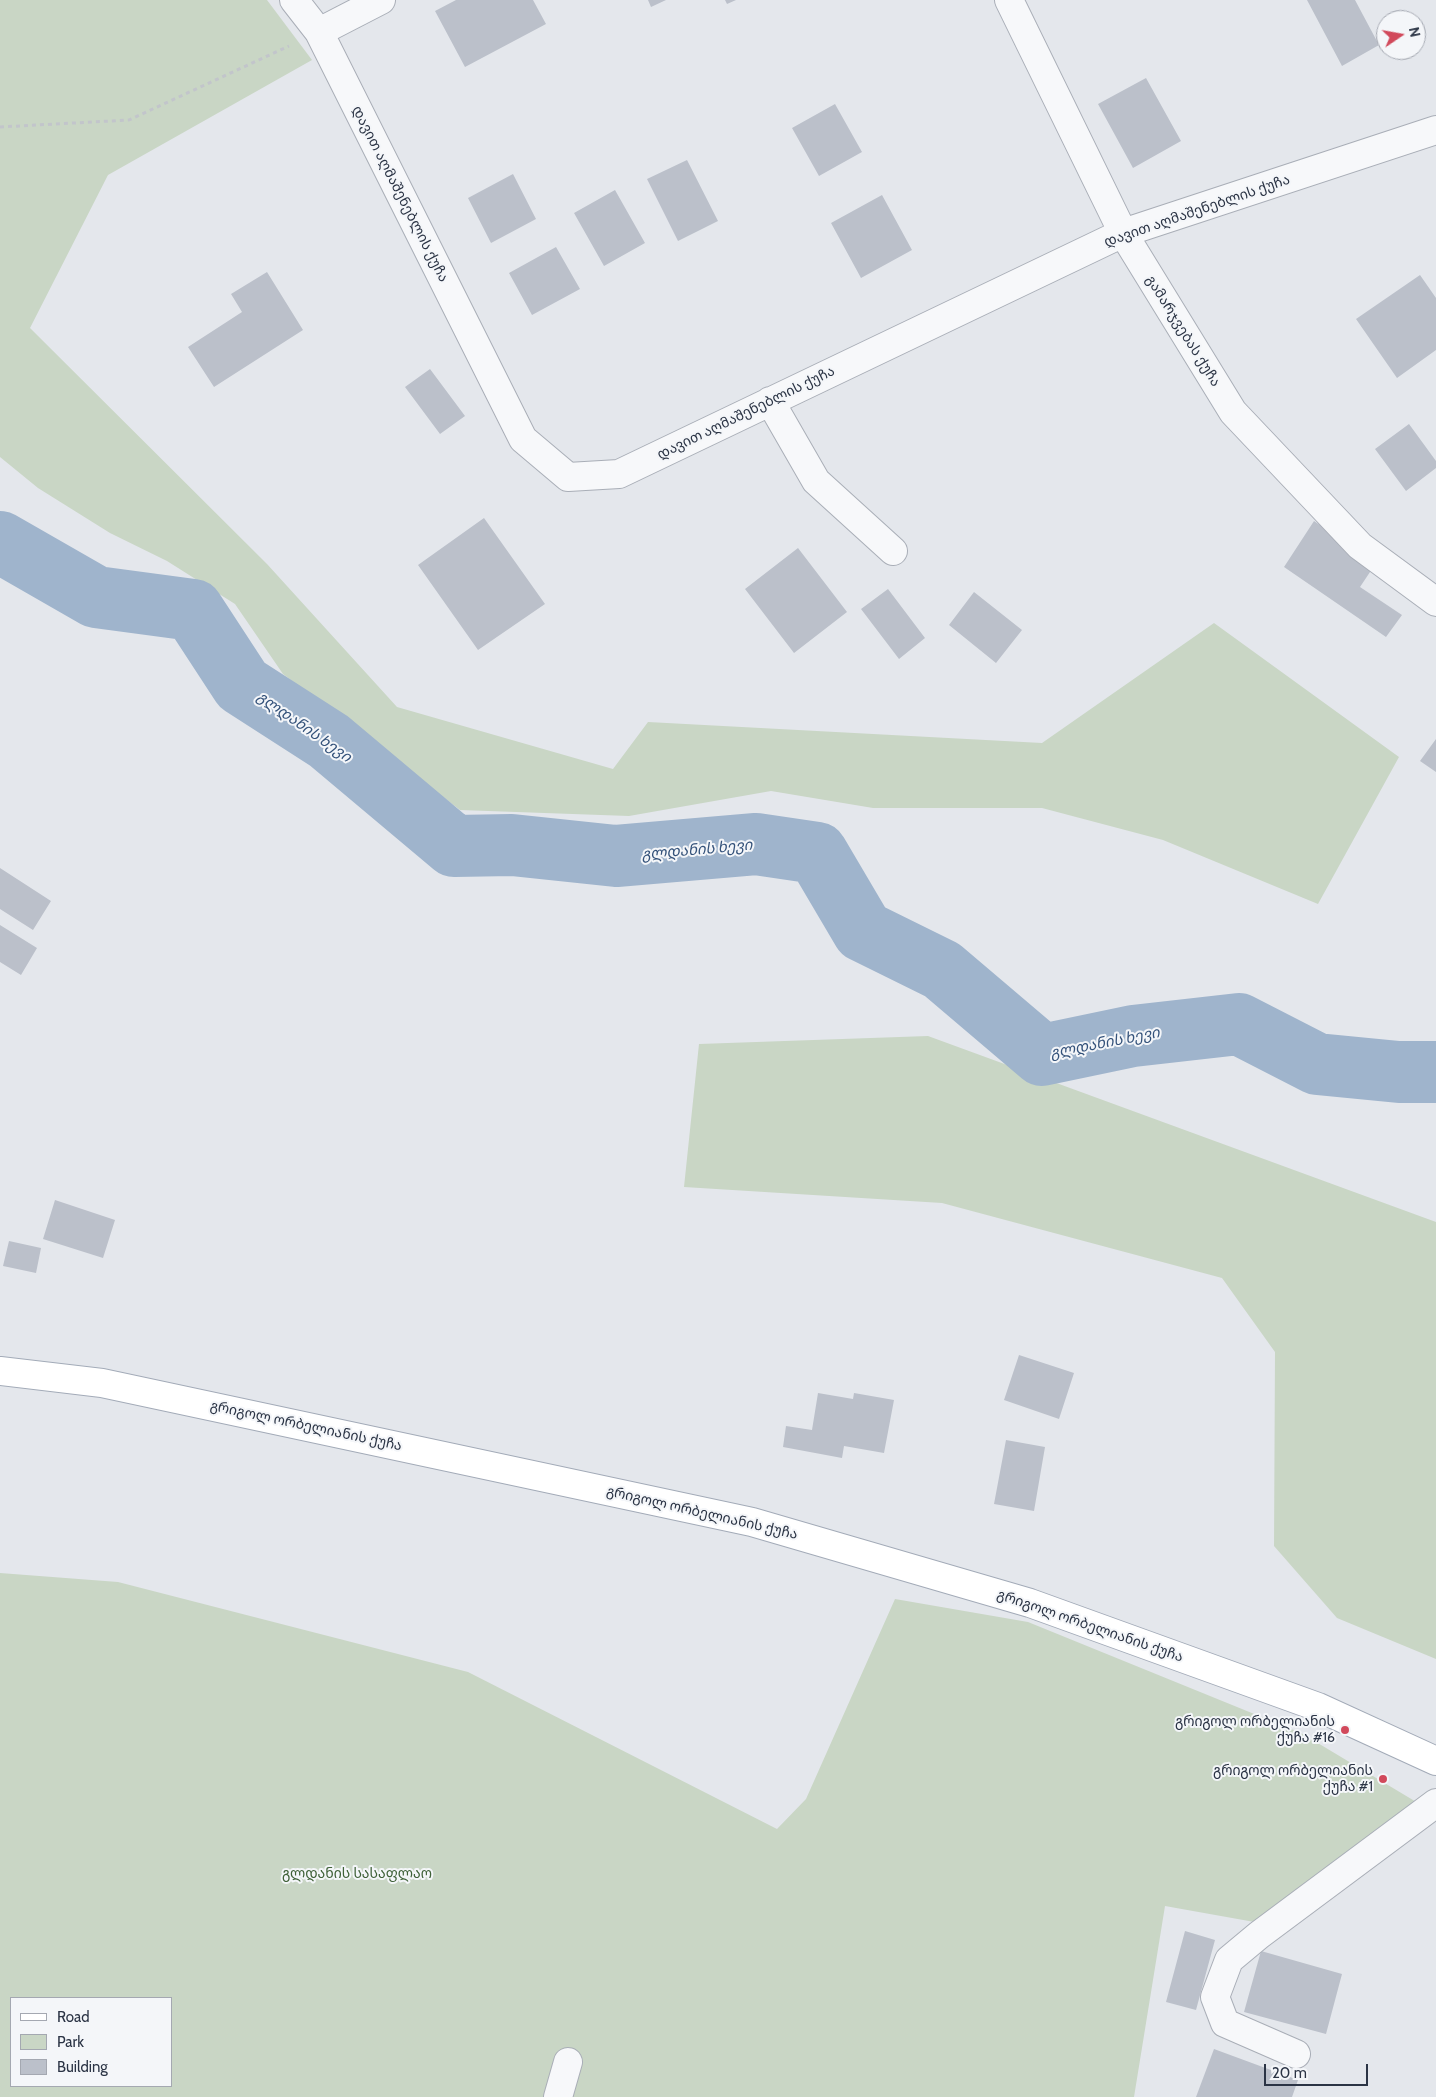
<!DOCTYPE html>
<html>
<head>
<meta charset="utf-8">
<style>
	body { margin:0 }
	#map { position:relative; width:1436px; height:2097px; overflow:hidden; background:#e4e7ec; font-family:Cabin,sans-serif }
	canvas { display:block }
	.legend { position:absolute; left:10px; top:1997px; width:162px; height:90px; box-sizing:border-box; background:#f4f6f9; border:1px solid #a4a8b1; margin:0; padding:6px 9px; list-style:none; font-size:15px; color:#2b3445 }
	.legend li { display:flex; align-items:center; gap:10px; height:25px }
	.legend b { width:25px; border:1px solid #a4a8b1 }
	.north { position:absolute; left:1376px; top:10px; width:50px; height:50px; box-sizing:border-box; background:#f4f6f9; border:1px solid #a4a8b1; border-radius:50%; rotate:78deg; font-size:14px; font-weight:700; line-height:20px; text-align:center; color:#2b3445 }
	.north::after { content:''; display:block; margin:auto; width:18px; height:22px; background:#d1495b; clip-path:polygon(50% 0,100% 100%,50% 72%,0 100%) }
	.scale { position:absolute; left:1264px; top:2064px; width:104px; height:22px; box-sizing:border-box; border:2px solid #2b3445; border-top:0; padding-left:6px; font-size:15px; line-height:18px; white-space:nowrap; color:#2b3445; -webkit-text-stroke:4px #f4f6f9; paint-order:stroke }
</style>
</head>
<body>
<div id="map">
<canvas width="1436" height="2097"></canvas>
<ul class="legend">
<li><b style="height:6px;background:#fff"></b>Road</li>
<li><b style="height:14px;background:#c9d6c5"></b>Park</li>
<li><b style="height:14px;background:#bbc0ca"></b>Building</li>
</ul>
<div class="north">N</div>
<div class="scale">20 m</div>
</div>
<script>
const context = document.querySelector('canvas').getContext('2d');
context.lineJoin = 'round';
function fillPath(path, color) { context.fillStyle = color; context.fill(path, 'evenodd'); }
function strokePath(path, color, width, dash) { context.strokeStyle = color; context.lineWidth = width; context.lineCap = dash ? 'butt' : 'round'; context.setLineDash(dash || []); context.stroke(path); }
function drawText(font, color, halo, rows, align = 'center') {
  context.font = font + ' Cabin,"Noto Sans Georgian",sans-serif'; context.lineWidth = 4; context.setLineDash([]); context.textBaseline = 'middle'; context.strokeStyle = halo; context.fillStyle = color; for (const [text, x, y, turn = 0] of rows) {
    context.save(); context.translate(x, y); context.rotate((+turn || 0) * Math.PI / 180); context.textAlign = isNaN(turn) ? turn : align; if (halo) context.strokeText(text, 0, 0); context.fillText(text, 0, 0); context.restore();
  }
}
const green = new Path2D(`
	M0 0H267L312 60 108 175 30 328 267 564 397 707 613 769 648 722 1042 743 1214 623 1399 757 1318 904 1163 840 1042 808H873L771 791 629 816 460 810 283 674 235 604 167 561 110 533 38 488 0 457Z
	M928 1036 1436 1222V1659L1337 1618 1274 1546 1275 1352 1222 1278 942 1203 684 1187 699 1044Z
	M0 1573 118 1582 468 1672 777 1829 806 1799 895 1599 1028 1622 1301 1733 1423 1806 1260 1923 1165 1906 1134 2097H0ZM11 1998H171V2086H11Z`);
const river = new Path2D(`
	M0 542 96 597 193 610 242 685 329 741 454 846 512 845 616 856 756 844 817 853 863 931 942 970 1042 1055 1133 1036 1239 1024 1317 1064 1399 1072H1436`);
const building = new Path2D(`
	M456 0H533L546 24 465 67 435 11Z
	M648 0H666L651 7Z
	M725 0H736L727 4Z
	M1307 0H1355L1379 45 1342 66Z
	M1146 78 1181 141 1133 168 1098 104Z
	M835 104 862 152 819 176 792 128Z
	M687 160 718 221 678 241 647 179Z
	M513 174 536 219 491 243 468 198Z
	M615 190 645 243 604 266 574 213Z
	M882 195 912 250 861 278 831 223Z
	M556 247 580 289 532 315 509 273Z
	M267 272 303 330 214 387 188 347 242 312 231 294Z
	M1420 275 1436 298V350L1397 378 1356 319Z
	M430 369 465 416 440 434 405 387Z
	M1409 424 1436 461V468L1406 491 1375 449Z
	M484 518 545 604 478 650 418 565Z
	M1314 521 1376 563 1360 587 1402 615 1386 637 1284 567Z
	M798 548 847 612 794 653 745 589Z
	M888 589 925 638 899 659 861 609Z
	M974 592 1022 630 996 663 949 625Z
	M1436 739V772L1420 761Z
	M0 868 51 901 33 930 0 909Z
	M0 925 37 948 21 975 0 962Z
	M55 1200 115 1220 103 1258 43 1239Z
	M9 1241 41 1248 36 1273 3 1266Z
	M1019 1355 1074 1373 1059 1419 1004 1400Z
	M818 1393 853 1399 854 1393 894 1400 884 1453 844 1446 842 1458 783 1447 786 1426 812 1430Z
	M1006 1440 1045 1447 1034 1511 994 1504Z
	M1185 1931 1215 1940 1196 2010 1166 2002Z
	M1261 1951 1342 1974 1326 2034 1244 2012Z
	M1214 2049 1298 2080 1292 2097H1196Z`);
const path = new Path2D(`
	M0 127 129 120 289 46`);
const minor = new Path2D(`
	M294 0 319 32 523 439 568 477 619 474 1123 233 1436 130
	M1009 0 1123 233 1233 412 1360 546 1436 602
	M319 32 381 0
	M770 401 816 481 893 551
	M1296 2054 1225 2023 1215 1997 1229 1960 1259 1935 1436 1803
	M558 2097 568 2062`);
const major = new Path2D(`
	M0 1371 102 1383 752 1522 1030 1603 1318 1707 1436 1761`);
const markers = [
	[1345,1730,5,"#d1495b"],
	[1383,1779,5,"#d1495b"]
];
const streetNames = [
	["დავით აღმაშენებლის ქუჩა",400,194,63],
	["დავით აღმაშენებლის ქუჩა",1197,211,-19],
	["გამარჯვებას ქუჩა",1183,331,58],
	["დავით აღმაშენებლის ქუჩა",746,413,-26],
	["გრიგოლ ორბელიანის ქუჩა",306,1426,12],
	["გრიგოლ ორბელიანის ქუჩა",702,1513,13],
	["გრიგოლ ორბელიანის ქუჩა",1090,1626,19]
];
const poiNames = [
	["გრიგოლ ორბელიანის",1335,1722],
	["ქუჩა #16",1335,1738],
	["გრიგოლ ორბელიანის",1373,1771],
	["ქუჩა #1",1373,1787]
];
const parkNames = [
	["გლდანის სასაფლაო",357,1874]
];
const waterNames = [
	["გლდანის ხევი",304,727,35],
	["გლდანის ხევი",697,850,-5],
	["გლდანის ხევი",1105,1043,-11]
];
fillPath(green, '#c9d6c5');
strokePath(river, '#9fb4cc', 62);
fillPath(building, '#bbc0ca');
strokePath(minor, '#a9aeb7', 30);
strokePath(major, '#a3abb8', 30);
strokePath(path, '#c2c5cb', 3, [4, 4]);
strokePath(minor, '#f7f8fa', 28);
strokePath(major, '#fff', 28);
for (const [x, y, r, color] of markers) { const dot = new Path2D(); dot.arc(x, y, r, 0, 2 * Math.PI); context.fillStyle = color; context.fill(dot); strokePath(dot, '#f4f6f9', 2); }
drawText('14px', '#2b3445', '#f4f6f9', streetNames);
drawText('14px', '#2b3445', '#f4f6f9', poiNames, 'right');
drawText('14px', '#3f6138', '#f4f6f9', parkNames);
drawText('italic 15px', '#34527a', '#f4f6f9', waterNames);
</script>
</body>
</html>
